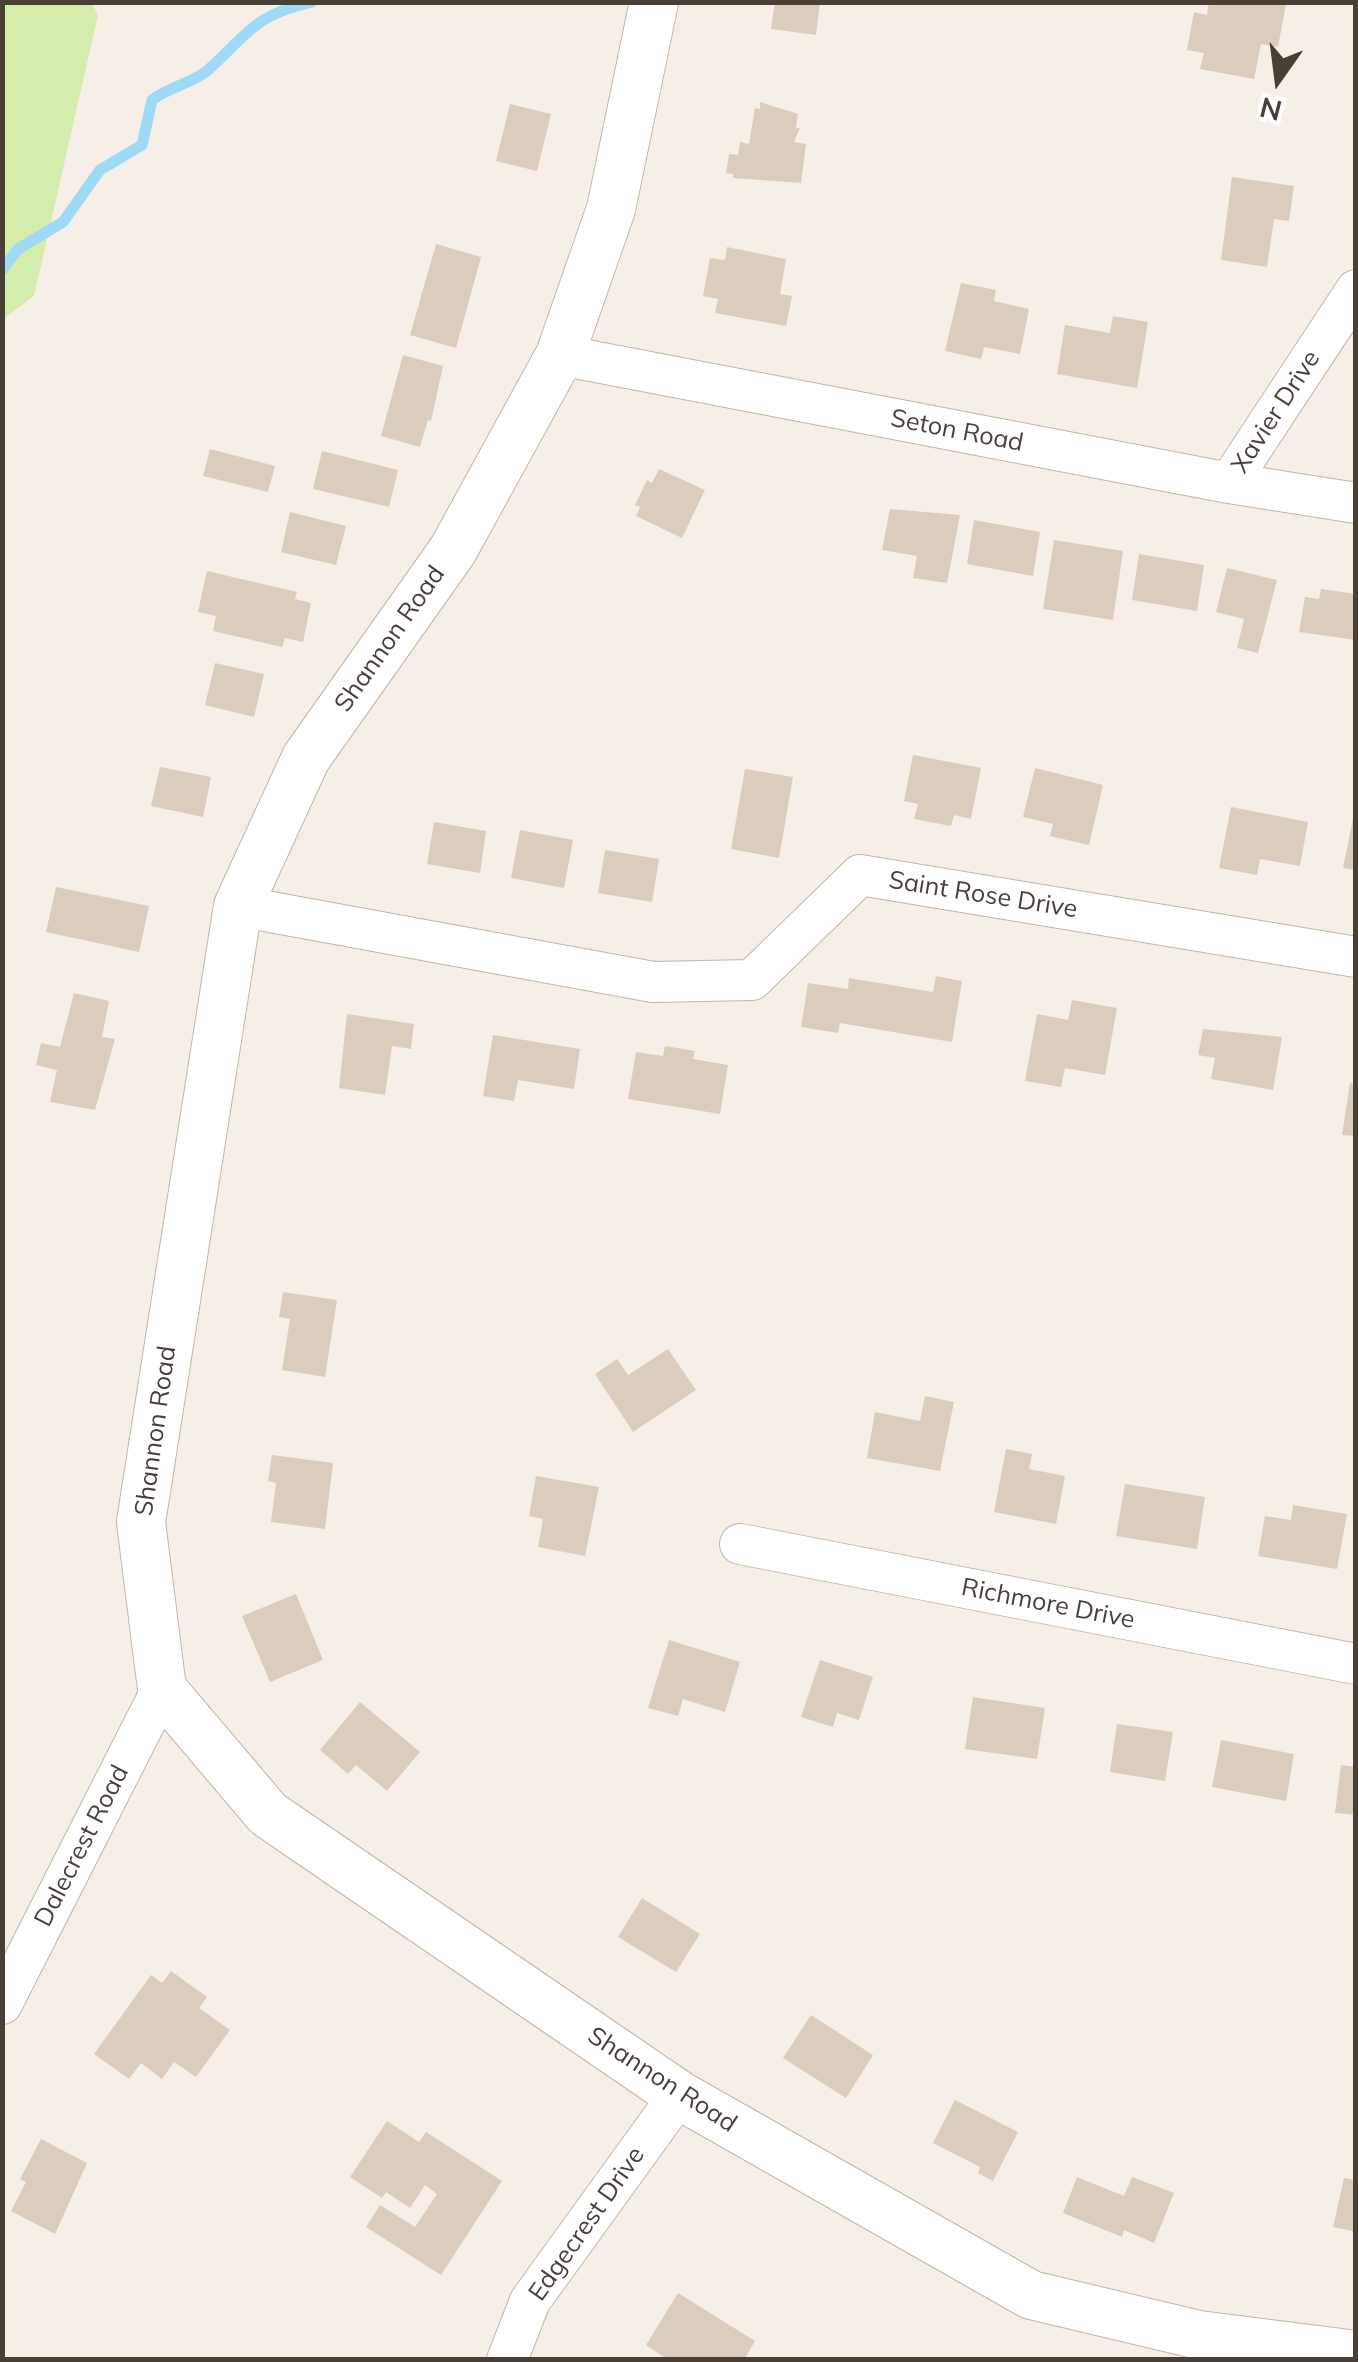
<!DOCTYPE html>
<html>
<head>
<meta charset="utf-8">
<style>
	body { margin:0 }
	#map { position:relative; width:1358px; height:2362px; overflow:hidden; background:#f5efe7; font-family:Mulish,sans-serif }
	canvas { display:block }
	.frame { position:absolute; inset:0; border:5px solid #483f35; pointer-events:none }
	.north { position:absolute; left:1228px; top:30px; width:100px; height:100px; -webkit-text-stroke:8px #fff; paint-order:stroke; rotate:194deg; font-size:28px; font-weight:700; line-height:40px; text-align:center; color:#483f35 }
	.north::after { content:''; display:block; margin:auto; width:35px; height:45px; background:#483f35; clip-path:polygon(50% 0,100% 100%,50% 72%,0 100%) }
</style>
</head>
<body>
<div id="map">
<canvas width="1358" height="2362"></canvas>
<div class="frame"></div>
<div class="north">N</div>
</div>
<script>
const context = document.querySelector('canvas').getContext('2d');
context.lineJoin = 'round';
function fillPath(path, color) { context.fillStyle = color; context.fill(path, 'evenodd'); }
function strokePath(path, color, width, dash) { context.strokeStyle = color; context.lineWidth = width; context.lineCap = dash ? 'butt' : 'round'; context.setLineDash(dash || []); context.stroke(path); }
function drawText(font, color, halo, rows, align = 'center') {
  context.font = font + ' Mulish,sans-serif'; context.lineWidth = 9; context.setLineDash([]); context.textBaseline = 'middle'; context.strokeStyle = halo; context.fillStyle = color; for (const [text, x, y, turn = 0] of rows) {
    context.save(); context.translate(x, y); context.rotate((+turn || 0) * Math.PI / 180); context.textAlign = isNaN(turn) ? turn : align; if (halo) context.strokeText(text, 0, 0); context.fillText(text, 0, 0); context.restore();
  }
}
const green = new Path2D(`
	M3 2 92 3 98 15 34 296 3 319Z`);
const stream = new Path2D(`
	M2 270 18 249 63 222 100 170 142 145 152 100C169 87 193 83 208 70 248 34 254 15 312 2`);
const building = new Path2D(`
	M775 2H820L816 35 771 29Z
	M1209 2 1286 4 1278 47 1261 44 1254 79 1200 69 1204 53 1187 50 1194 12 1207 15Z
	M760 102 798 114 796 128H800L794 142 806 144 801 183 733 178V174L726 173 729 154 738 155 740 142 749 144 755 108 760 109Z
	M510 104 551 114 537 171 496 161Z
	M1232 177 1294 186 1289 221 1274 219 1267 267 1221 260Z
	M436 244 481 257 456 348 410 335Z
	M727 247 786 259 780 294 792 296 786 326 715 313 718 299 703 296 710 258 725 260Z
	M961 283 996 290 994 301 1029 309 1020 354 984 347 981 359 945 351Z
	M1113 316 1148 322 1137 388 1057 374 1065 325 1110 333Z
	M403 355 443 366 431 421 428 420 420 447 381 436Z
	M210 449 275 466 268 492 203 476Z
	M322 451 398 470 389 507 313 489Z
	M659 469 705 490 682 538 636 516 640 507 635 505 647 480 652 483Z
	M890 509 960 515 947 583 913 578 917 556 882 550Z
	M290 512 346 526 336 565 281 552Z
	M974 520 1040 532 1033 576 967 564Z
	M1054 540 1123 551 1113 620 1043 609Z
	M1139 554 1204 565 1197 611 1132 600Z
	M1227 568 1277 580 1258 653 1237 648 1244 619 1216 612Z
	M207 571 297 592 295 599 311 603 303 642 285 638 282 647 213 631 216 616 198 612Z
	M1321 589 1356 594V640L1299 632 1305 597 1319 599Z
	M215 663 264 674 254 717 205 705Z
	M913 755 981 768 971 819 954 815 951 826 914 819 918 804 904 801Z
	M160 767 211 777 203 817 151 806Z
	M1035 768 1103 785 1089 845 1050 836 1053 824 1023 817Z
	M745 769 793 777 779 858 731 849Z
	M1231 807 1308 822 1300 866 1260 859 1257 875 1219 868Z
	M1354 814H1356V870L1343 868Z
	M434 822 486 831 480 873 427 864Z
	M520 830 573 840 564 888 511 878Z
	M605 850 659 859 652 902 598 893Z
	M56 887 149 906 139 952 46 932Z
	M936 976 962 981 952 1042 840 1023 838 1033 801 1027 808 983 848 989 849 978 933 992Z
	M74 993 109 1001 102 1037 115 1039 95 1110 50 1102 57 1070 36 1065 41 1043 60 1047Z
	M1072 1000 1117 1008 1105 1075 1065 1068 1061 1087 1025 1081 1037 1014 1068 1020Z
	M347 1014 414 1024 411 1049 392 1046 385 1095 339 1088Z
	M1203 1029 1282 1037 1273 1090 1211 1079 1215 1058 1198 1055Z
	M493 1035 580 1049 574 1089 518 1080 514 1101 483 1096Z
	M665 1046 695 1051 693 1059 728 1065 720 1114 628 1099 636 1052 663 1056Z
	M1350 1083 1356 1084V1136L1342 1135Z
	M283 1292 337 1300 325 1377 282 1370 290 1319 279 1317Z
	M668 1349 696 1390 633 1432 595 1374 617 1359 628 1375Z
	M925 1396 954 1402 940 1471 867 1458 875 1412 920 1421Z
	M1006 1449 1032 1454 1029 1469 1065 1476 1056 1524 994 1512Z
	M272 1455 333 1463 325 1529 271 1522 276 1483 268 1481Z
	M536 1476 599 1487 585 1556 538 1547 543 1519 529 1516Z
	M1125 1484 1205 1497 1197 1549 1116 1536Z
	M1293 1505 1347 1514 1337 1569 1258 1556 1265 1516 1291 1520Z
	M296 1594 323 1660 270 1682 242 1616Z
	M669 1640 740 1662 725 1712 683 1699 678 1716 648 1708Z
	M820 1660 873 1677 859 1720 837 1713 833 1727 801 1717Z
	M973 1697 1045 1708 1037 1759 965 1749Z
	M360 1702 420 1752 387 1791 356 1765 348 1774 320 1750Z
	M1117 1724 1173 1732 1165 1781 1110 1772Z
	M1221 1740 1294 1754 1286 1801 1212 1787Z
	M1341 1765 1356 1767V1815L1335 1813Z
	M642 1898 700 1934 676 1972 618 1937Z
	M171 1971 207 1997 199 2008 230 2030 196 2077 174 2062 162 2079 141 2063 129 2079 94 2054 151 1975 162 1983Z
	M811 2015 873 2055 846 2098 783 2058Z
	M955 2100 1018 2132 993 2181 978 2173 980 2167 933 2143Z
	M387 2121 419 2142 426 2132 502 2181 441 2275 366 2227 380 2205 415 2227 437 2194 425 2185 410 2208 386 2192 382 2198 350 2177Z
	M41 2139 87 2163 55 2234 11 2211 26 2182 20 2179Z
	M1077 2177 1124 2196 1132 2177 1174 2193 1154 2243 1124 2230 1122 2237 1063 2213Z
	M1344 2178 1356 2180V2232L1333 2227Z
	M678 2293 755 2341 744 2360H668L646 2345Z`);
const minor = new Path2D(`
	M560 355 1229 483 1356 503
	M1229 483 1356 290
	M238 906 653 982 752 980 860 875 1356 957
	M740 1544 1356 1664
	M2 2004 162 1689
	M507 2360 530 2301 679 2095`);
const tertiary = new Path2D(`
	M654 2 611 209 560 355 453 550 306 758 238 906 141 1522 162 1689 268 1814 679 2095 1031 2295 1199 2335 1356 2355`);
const streetNames = [
	["Xavier Drive",1276,412,-57],
	["Seton Road",957,431,11],
	["Shannon Road",390,639,-55],
	["Saint Rose Drive",983,895,9],
	["Shannon Road",156,1431,-82],
	["Richmore Drive",1048,1604,11],
	["Dalecrest Road",82,1846,-63],
	["Shannon Road",662,2080,33],
	["Edgecrest Drive",587,2224,-55]
];
fillPath(green, '#d4ecac');
strokePath(stream, '#9ed9f6', 11);
fillPath(building, '#dacdbe');
strokePath(minor, '#c1b7a9', 42);
strokePath(tertiary, '#c1b7a9', 50);
strokePath(minor, '#fff', 40);
strokePath(tertiary, '#fff', 48);
drawText('25px', '#483f35', '#fff', streetNames);
</script>
</body>
</html>
